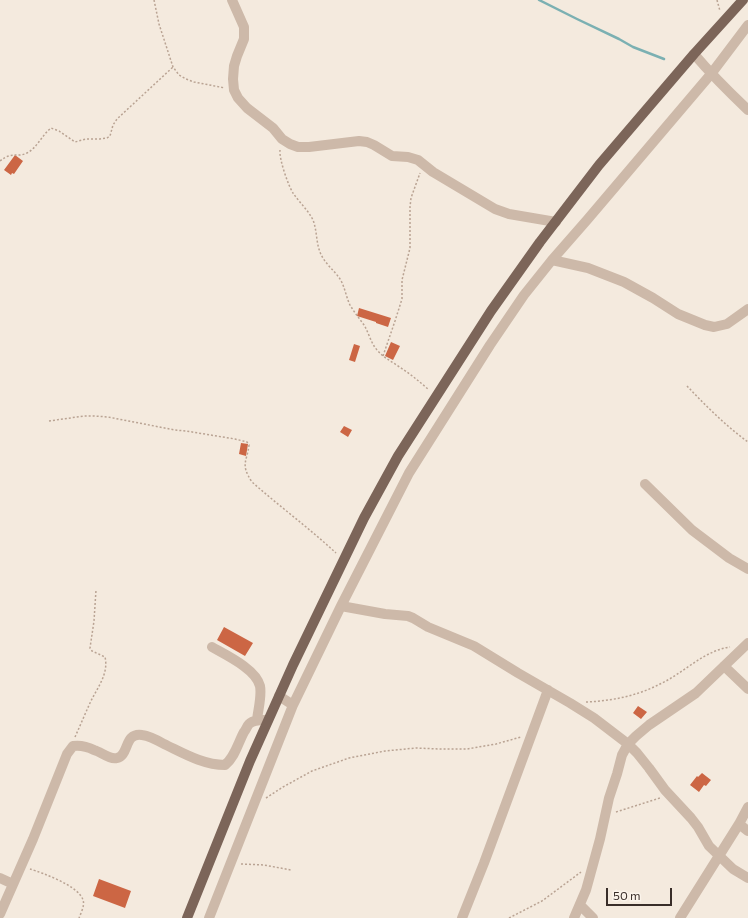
<!DOCTYPE html>
<html>
<head>
<meta charset="utf-8">
<style>
	body { margin:0 }
	#map { position:relative; width:748px; height:918px; overflow:hidden; background:#f4eade; font-family:Commissioner,sans-serif }
	canvas { display:block }
	.scale { position:absolute; left:606px; top:888px; width:66px; height:18px; box-sizing:border-box; border:2px solid #392e29; border-top:0; padding-left:5px; font-size:12px; line-height:14px; white-space:nowrap; color:#392e29; -webkit-text-stroke:3px #fbf4eb; paint-order:stroke }
</style>
</head>
<body>
<div id="map">
<canvas width="748" height="918"></canvas>
<div class="scale">50 m</div>
</div>
<script>
const context = document.querySelector('canvas').getContext('2d');
context.lineJoin = 'round';
function strokePath(path, color, width, dash) { context.strokeStyle = color; context.lineWidth = width; context.lineCap = dash ? 'butt' : 'round'; context.setLineDash(dash || []); context.stroke(path); }
function fillPath(path, color) { context.fillStyle = color; context.fill(path, 'evenodd'); }
const stream = new Path2D(`
	M539 0 577 19 619 39 633 47 664 59`);
const building = new Path2D(`
	M15 155 23 161 14 174 12 173 11 175 4 170Z
	M359 308 391 318 388 327 376 323V322L357 316Z
	M391 342 400 346 393 360 385 356Z
	M354 344 360 346 355 362 349 360Z
	M344 426 352 430 348 437 340 432Z
	M241 443 248 444 246 456 239 454Z
	M224 627 253 643 245 656 217 640Z
	M638 706 647 712 641 719 633 713Z
	M702 773 711 780 706 786 704 785 699 792 690 785 697 776 698 777Z
	M99 879 131 891 125 908 93 896Z`);
const path = new Path2D(`
	M154 0 159 24 173 67 179 75 186 79 194 82 225 88
	M717 0 720 11
	M280 150C279 159 288 185 293 193 299 202 308 210 313 220 317 230 316 242 320 252 324 263 334 270 340 279 345 287 346 297 350 305 354 312 359 318 364 325 369 333 371 344 378 351 384 358 391 361 398 366 409 373 419 381 429 390
	M0 161C12 151 17 158 27 153 37 148 42 135 51 128L59 131 75 142 86 139H100L107 138 110 136 113 125 117 119 173 67
	M383 356 395 321 402 299V280L410 248V207L411 198 420 173
	M687 386C706 406 726 426 748 442
	M49 421 84 416H94L108 417 175 430 186 431 235 439 247 442 249 445C247 462 240 464 252 482 279 506 309 528 336 553
	M586 702C611 701 637 696 660 684 684 673 703 651 730 647
	M75 737C80 726 85 714 90 703 97 688 109 674 105 657L92 651 90 648 94 621 96 590
	M266 798 283 787 312 771 349 758 385 751 416 748 440 749H467L496 744 521 737
	M616 812 660 798
	M241 864 264 865 291 870
	M30 869C43 873 79 886 83 900 85 905 81 913 79 918
	M509 918 542 901 581 872`);
const minor = new Path2D(`
	M232 0 244 27V39L237 56 234 66 233 79 234 90 238 98 247 108 273 128 282 139 290 144 298 147H309L359 141 367 142 374 145 392 156 408 157 418 160 433 172 495 209 509 214 556 222
	M694 54C711 74 729 92 748 110
	M552 260 588 268 624 282 653 298 678 314 705 325 714 327 727 324 748 309
	M645 484 692 530 729 558 748 569
	M341 606 385 614 408 616 413 618 428 627 474 646 518 673 570 703 594 718 628 744 637 753 649 768 665 790 691 818 698 827 709 846 733 869 748 878
	M212 647C226 655 256 669 260 686 262 696 258 710 257 720
	M724 666 748 689
	M293 705 341 606 409 473 490 345 524 295 552 260 587 220 711 74 748 25
	M739 824 748 831
	M0 878 13 884
	M580 905 593 918
	M0 914 33 839 67 754 73 746C80 745 88 747 94 750 101 752 110 760 117 758 129 756 124 732 142 735 150 736 157 740 164 744 183 753 203 765 225 765 235 757 238 743 244 732 246 730 247 726 249 724 254 719 262 720 268 720
	M209 918 293 705 279 696
	M462 918 484 863 548 690
	M574 918 586 890 600 839 609 798 617 774 622 755 628 744 636 736 649 725 696 693 748 643
	M680 918 739 824 748 807`);
const major = new Path2D(`
	M187 918 250 761 293 665 364 518 398 456 491 311 540 242 599 165 694 54 743 0`);
strokePath(stream, '#7bb0b2', 2.5);
fillPath(building, '#c64');
strokePath(path, '#b9a393', 1.5, [2, 2]);
strokePath(minor, '#cdb9a9', 10);
strokePath(major, '#7c6559', 10);
</script>
</body>
</html>
